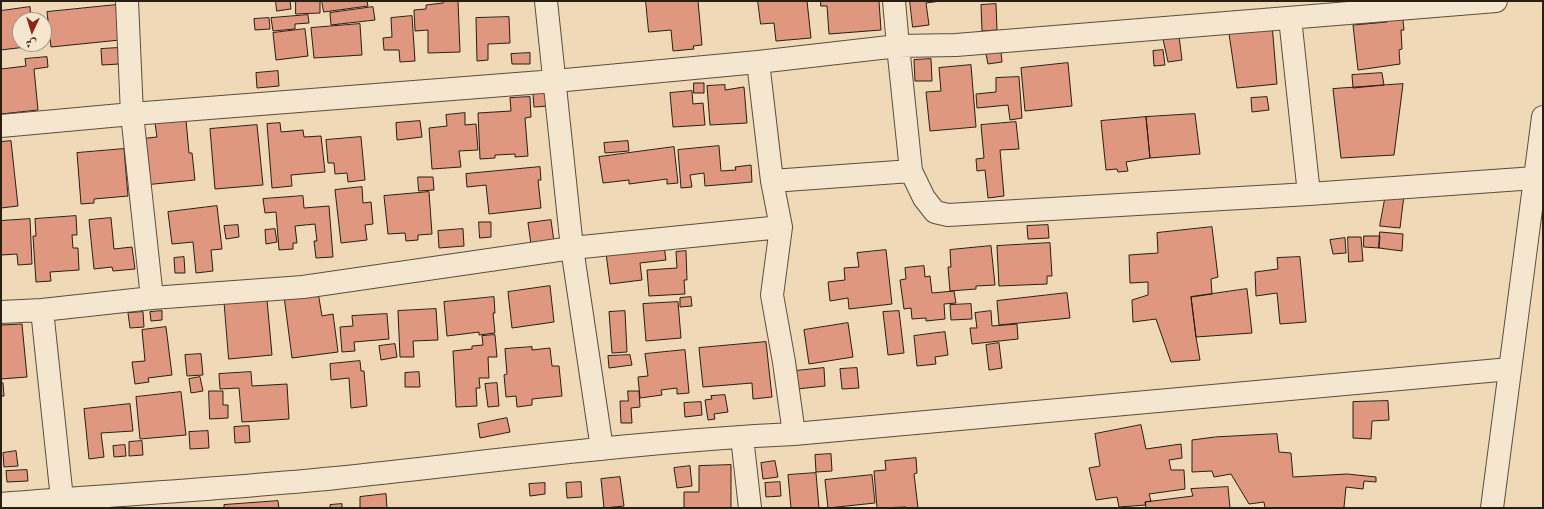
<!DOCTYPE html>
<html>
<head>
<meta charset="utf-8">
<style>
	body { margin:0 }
	#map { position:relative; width:1544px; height:509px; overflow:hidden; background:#f0d9b6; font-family:"Sorts Mill Goudy",Amiri,serif }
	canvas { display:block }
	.frame { position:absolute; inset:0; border:2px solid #281f13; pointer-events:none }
	.north { position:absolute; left:12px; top:12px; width:40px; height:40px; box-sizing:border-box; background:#f5e6d0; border:1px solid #a39684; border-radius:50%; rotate:184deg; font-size:11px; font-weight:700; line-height:16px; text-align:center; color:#281f13 }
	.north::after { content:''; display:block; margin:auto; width:14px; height:18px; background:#8f2418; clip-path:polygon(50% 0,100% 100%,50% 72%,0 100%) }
</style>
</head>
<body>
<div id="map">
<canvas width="1544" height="509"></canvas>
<div class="frame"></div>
<div class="north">ش</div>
</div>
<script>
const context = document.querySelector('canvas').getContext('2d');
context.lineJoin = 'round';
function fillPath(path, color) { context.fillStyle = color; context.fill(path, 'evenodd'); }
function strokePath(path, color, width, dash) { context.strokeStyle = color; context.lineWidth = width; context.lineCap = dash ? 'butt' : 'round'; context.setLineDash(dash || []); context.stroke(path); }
const building = new Path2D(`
	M276 1H290L291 9 277 11Z
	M296 1H320V13L296 14Z
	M322 1H367L368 6 324 12Z
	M443 1H458L460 52 428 53V30L415 31 414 10 426 9V5L443 3Z
	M646 1H698L702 45 693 46 694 49 673 51 671 30 649 32Z
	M758 1H807L811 38 776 41 774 23 761 24Z
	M821 1H879L881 30 829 34 827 6H821Z
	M910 1H941L926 3 929 25 913 27Z
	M996 4 997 30 982 31 981 5Z
	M116 5 120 40 51 47 47 12Z
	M30 7 31 20H20V44H34V46L1 50V11Z
	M373 7 375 20 331 25 330 13Z
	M1402 12 1404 30H1401L1402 49 1399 50 1400 64 1358 70 1353 25 1387 22V13Z
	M308 15 309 23 295 24V29L273 31 271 18Z
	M412 16 415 61 400 62 399 50H384L383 38 392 37 391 18Z
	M509 17 510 43 488 44V60L477 61 476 18Z
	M269 18 270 29 255 30 254 19Z
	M360 24 362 55 314 58 311 28Z
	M1272 24 1277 84 1237 88 1228 27Z
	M305 29 308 56 276 60 273 33Z
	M1179 36 1182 60 1168 62 1163 39Z
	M118 48 119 64 102 65 101 49Z
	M1163 50 1165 65 1154 66 1153 51Z
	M1001 52 1002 62 988 64 986 54Z
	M530 53V64H512L511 54Z
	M47 57 48 67 34 69 38 110 1 114V69L26 66 25 59Z
	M931 59 932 81H915L914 60Z
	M1068 63 1072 106 1025 111 1021 68Z
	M971 65 976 127 930 131 926 92 941 91 939 68Z
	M278 71 279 86 257 88 256 73Z
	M1382 73 1384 85 1353 88 1352 75Z
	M1019 77 1022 118 1010 120 1008 105 977 108 976 94 996 92V78Z
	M694 83H704V93H694Z
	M1403 84 1394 155 1341 158 1333 89Z
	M725 85V90L744 87 747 123 710 125 707 86Z
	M692 91 693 104 703 103 705 125 673 127 670 93Z
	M548 93 549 106 534 107 533 94Z
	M530 97 531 117 525 118 528 156 515 157V154L495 155V158L480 159 478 113 511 111 510 98Z
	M1267 97 1269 110 1252 112 1251 98Z
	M465 113V125L476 124 478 150 459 151 461 167 432 169 429 128 447 126 446 115Z
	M1195 114 1200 154 1150 158 1146 117Z
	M1146 117 1150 158 1126 162 1128 171 1118 172 1117 169 1106 170 1101 121Z
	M186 120 189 153H192L195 180 144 185 139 139 157 137 155 123Z
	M420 121 422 137 397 140 396 123Z
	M1016 122 1019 149 1000 150 1004 196 988 198 985 170 977 171 976 159 984 158 981 125Z
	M280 123 281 132 303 130 304 137 321 136 325 172 291 175 292 186 272 188 267 124Z
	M257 125 263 185 215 189 210 129Z
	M361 137 365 180 348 182 347 173 335 174 334 163H328L326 140Z
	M11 141 18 206 1 208V142Z
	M628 141 629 151 605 153 604 143Z
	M719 146 721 171 736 170 735 167 751 165 752 182 705 186 704 173 690 175 692 187 681 188 678 150Z
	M674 147 678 183 667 184V179L629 184V180L603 183 599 157Z
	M124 149 128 196 94 199V203L81 204 77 153Z
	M540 167 541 180H538L541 208 489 214 486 185 467 187 466 174Z
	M418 177H433L434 190 419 191Z
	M362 187 363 203 371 202 373 224 365 225 367 240 341 243 335 190Z
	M429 192 432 234 418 235V240L406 241 405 233 388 234 384 196Z
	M1386 194 1404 195 1400 228 1380 226Z
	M303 196 304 208 329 206 333 257 316 258 314 241H317L315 224 295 226 297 243H293V249L279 250 276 212 265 213 263 199Z
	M217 206 222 249 211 250 213 271 196 273 193 242 172 244 168 212Z
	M76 216 77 235H72L73 248H78L79 270 50 272 51 281 36 282 33 236H36L35 219Z
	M111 218 114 249 132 247 135 269 113 271 112 267 94 269 89 220Z
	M30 219 32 264 18 265 17 254 1 255V221Z
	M551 220 554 242 531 244 528 223Z
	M479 222H491V237L480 238Z
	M238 225 239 237 226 239 224 226Z
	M1048 225 1049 238 1028 239 1027 226Z
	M1212 227 1218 277 1211 279 1212 294 1191 297 1196 337 1200 360 1171 362 1156 319 1133 322 1132 300 1148 295V282L1130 283 1129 255 1158 253 1157 233Z
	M275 229 277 242 266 244 265 230Z
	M463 229 464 246 439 248 438 231Z
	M1380 232 1403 234 1402 251 1379 248Z
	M1364 236H1380L1379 248 1364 247Z
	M1348 237H1361L1363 261 1349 262Z
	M1345 238 1346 253 1333 254 1330 240Z
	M1050 243 1052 276H1047V284L999 286 997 246Z
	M664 246 666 260 640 263 642 280 610 284 606 253Z
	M991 246 995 285 976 286V289L950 291 948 267H951L950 250Z
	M886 250 892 304 849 309 848 298 830 301 828 282 845 280 844 268 859 267 857 253Z
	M686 251 687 280H684L685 294 649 296 647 270 677 268 676 252Z
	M184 257 185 273H175L174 258Z
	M1300 257 1306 322 1280 324 1277 293 1256 296 1255 272 1278 269 1277 258Z
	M924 266 925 277 930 276 932 293 954 291 956 303 944 304 945 319 926 321V318L912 319 911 308 904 309 900 280 906 279 905 268Z
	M550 286 554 322 512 328 508 292Z
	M1247 289 1252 333 1196 337 1191 297Z
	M318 292 322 316 333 314 338 352 292 358 284 296Z
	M1067 293 1070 318 999 325 997 301Z
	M224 297 267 300 272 355 229 359Z
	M494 297 495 313H493L495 333 479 335V332L447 336 444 302Z
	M691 297 692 306 680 307V298Z
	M678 302 681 338 646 341 643 304Z
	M971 304 972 319 951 320 950 305Z
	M436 309 438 340 413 341 414 357H400L398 311Z
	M162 311V320L151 321 150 312Z
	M625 311 627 352 612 353 609 312Z
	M899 311 904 353 888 355 883 312Z
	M991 311 992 326 1017 324 1018 339 972 344 970 328H977L975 313Z
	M143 312 144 327 130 328 128 313Z
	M387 314 389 339 354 342 355 351 342 352 340 327 353 326 352 316Z
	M1 318 2 325 22 324 27 377 1 379Z
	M848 323 853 357 809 364 804 330Z
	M166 327 172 375 148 378 149 382 135 384 132 362 145 361 142 330Z
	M945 332 948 355 935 357 936 364 917 366 914 336Z
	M495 335 497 357H488L489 378H479L480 388H476L477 406 456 407 453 351 472 349V346L483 345 482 336Z
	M766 342 772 397 753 399 752 383 703 387 699 348Z
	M999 343 1002 368 989 370 986 345Z
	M395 344 397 357 381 360 379 346Z
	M532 347V350L550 348 552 366H559L562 396 532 399V405L517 407 516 396 506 397 504 375 507 374 505 349Z
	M685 350 689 393 677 394V388L661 390 662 395 640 398 638 377 648 376 645 354Z
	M201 354 203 375 187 376 185 355Z
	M630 355 632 365 609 368 608 356Z
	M360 361 361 371H364L367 406 351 408 349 378 331 380 330 364Z
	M824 368 825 386 797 389 795 371Z
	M857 368 859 388 842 389 840 369Z
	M251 372 252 386 287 384 289 419 242 422 239 388 220 389 219 374Z
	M419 372 420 387H405V373Z
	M200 377 203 391 191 393 189 379Z
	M3 383 4 396H1V384Z
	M497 383 499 406 488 407 485 384Z
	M209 391H223V405H228V418L210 419Z
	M628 391H639L640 407 631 408 632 423H621L620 401H628Z
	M181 392 186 435 140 439 136 397Z
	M725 395 728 412 714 414 715 419 708 420 705 400 712 399 711 396Z
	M1388 401 1389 420 1372 421 1371 439 1353 438V402Z
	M701 402 702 415 685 417 684 403Z
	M130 404 133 431 101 433 104 457 89 459 84 409Z
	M507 418 510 432 480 438 478 424Z
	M1141 425 1146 449 1181 444 1182 458 1169 460 1171 470H1184L1185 489 1149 494 1151 501 1145 502 1146 505 1119 507 1117 497 1096 500 1089 468 1100 466 1095 434Z
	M249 426 250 442 235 443 234 427Z
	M208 431 209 448 190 449 189 432Z
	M1277 434 1279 452 1291 453 1293 477 1347 474 1376 477V482L1364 481 1363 489 1346 487 1344 507 1346 508H1265L1264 502 1249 504 1231 474 1214 477 1212 471 1192 472V440L1215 437Z
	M142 441 143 455 129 456V442Z
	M125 445 126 456 114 457 113 446Z
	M16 451 18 466 4 467 3 453Z
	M831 454 832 471 816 472 815 455Z
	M916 458 917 473 914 474 918 508H907L906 507 877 508 874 471 886 470 885 461Z
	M775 461 778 477 763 479 761 463Z
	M731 465V508H684V492H699V466Z
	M690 466 692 486 677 488 674 468Z
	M27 470 28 481 7 482 6 471Z
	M816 473 819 508H791L788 475Z
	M872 475 875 503 828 508 825 480Z
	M620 477 624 506 604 508 601 479Z
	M581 482 582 497 567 498 566 483Z
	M780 482 781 496 766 497 765 483Z
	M545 483V494L530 496 529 484Z
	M1228 487 1230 508H1146L1145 502 1193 496 1191 489Z
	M386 494 387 508H360V497Z
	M278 501 279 508H224V505Z
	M342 504V508H330V505Z`);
const minor = new Path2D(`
	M127 1 132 114 152 298
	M546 1 572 248 602 449
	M894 1 898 46 911 171 924 198 935 212 948 215 1309 194 1535 178
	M1290 18 1309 194
	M758 62 772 181 781 227 772 295 784 362 794 434
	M1 126 132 114 555 81 758 62 898 46 956 45 1496 1
	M772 181 911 171
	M42 310 62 499
	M1 312 42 310 152 298 303 287 572 248 781 227
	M742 437 750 508
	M1 504C113 495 224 489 336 478 488 462 640 441 794 434L1510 369`);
const tertiary = new Path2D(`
	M1492 508 1543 117`);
fillPath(building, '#e09780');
strokePath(building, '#281f13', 1);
strokePath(minor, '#5a4e3c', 24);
strokePath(tertiary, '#5a4e3c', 24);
strokePath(minor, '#f5e6d0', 22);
strokePath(tertiary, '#f5e6d0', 22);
</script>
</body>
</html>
